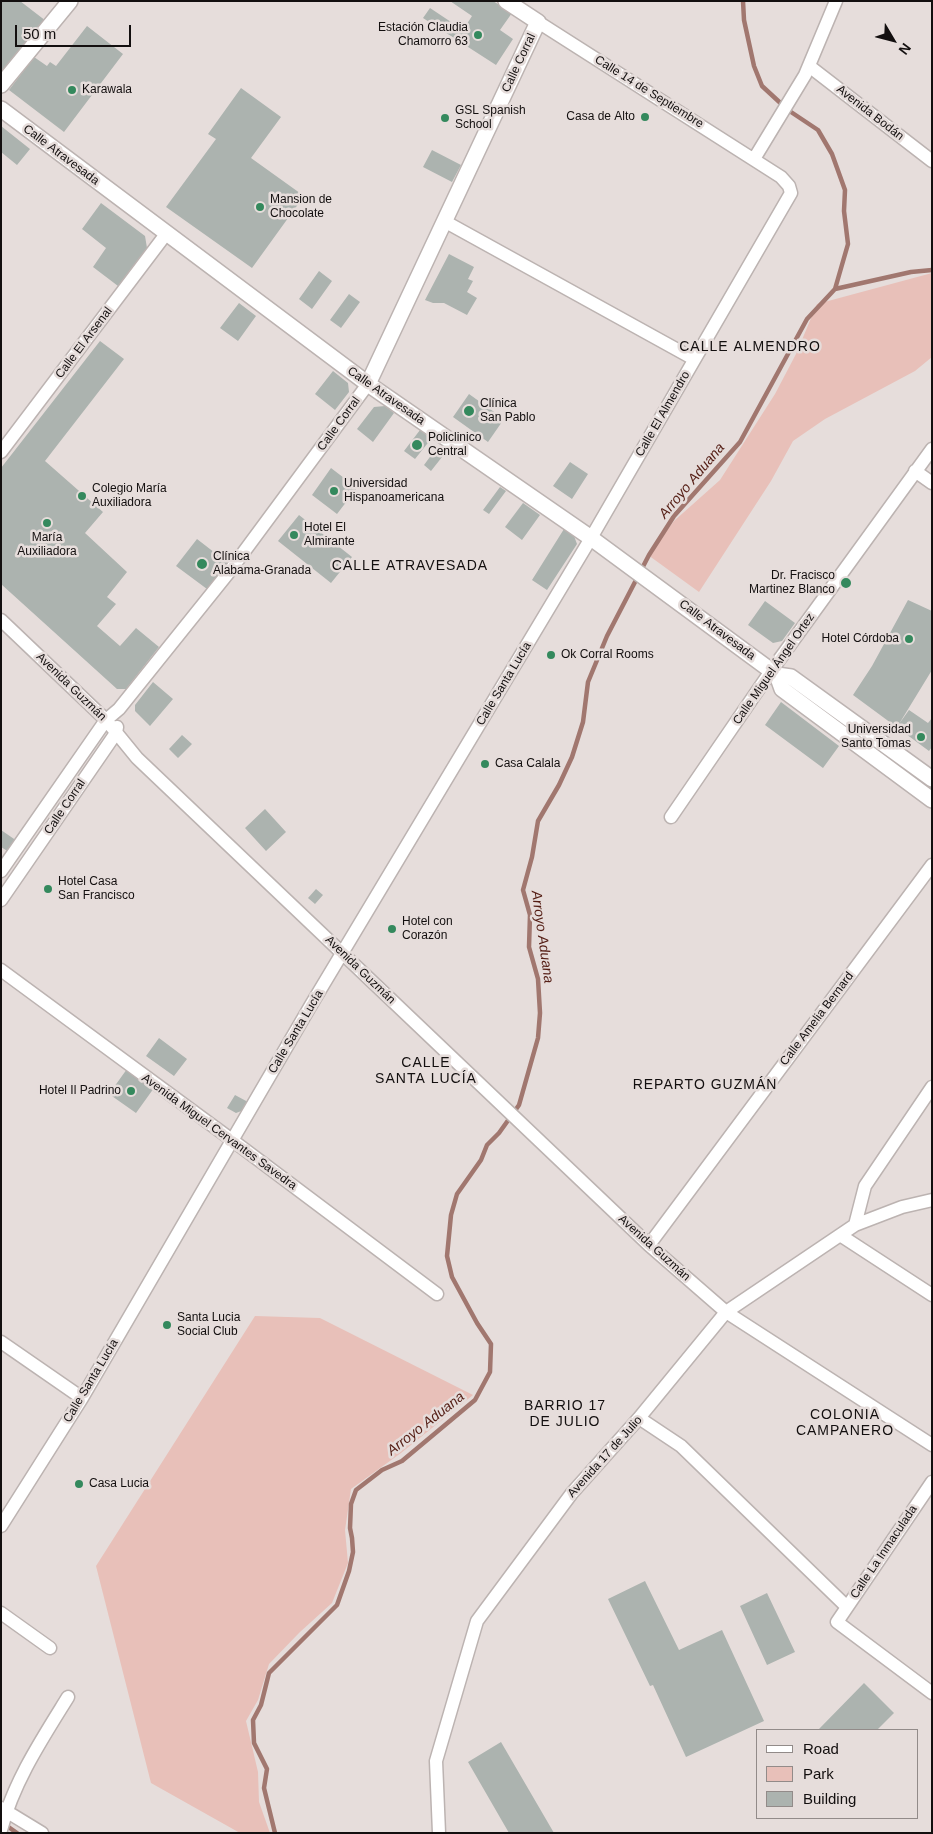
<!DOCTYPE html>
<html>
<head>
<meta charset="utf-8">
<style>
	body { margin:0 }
	#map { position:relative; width:933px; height:1834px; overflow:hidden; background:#e6dddb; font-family:Arial,sans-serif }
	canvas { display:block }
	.frame { position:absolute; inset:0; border:2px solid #130f0f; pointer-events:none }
	.legend { position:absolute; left:756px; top:1729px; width:162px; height:90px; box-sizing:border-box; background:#e6dddb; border:1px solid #928b89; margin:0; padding:6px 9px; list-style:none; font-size:15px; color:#130f0f }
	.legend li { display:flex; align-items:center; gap:10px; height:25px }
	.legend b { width:25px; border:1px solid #928b89 }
	.north { position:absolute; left:868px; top:15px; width:50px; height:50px; -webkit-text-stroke:4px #e6dddb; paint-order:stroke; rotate:127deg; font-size:14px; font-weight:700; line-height:20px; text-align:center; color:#130f0f }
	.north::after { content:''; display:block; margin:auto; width:18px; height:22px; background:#130f0f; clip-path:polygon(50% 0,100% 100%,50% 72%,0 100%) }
	.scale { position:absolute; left:15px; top:25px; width:116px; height:22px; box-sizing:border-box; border:2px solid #130f0f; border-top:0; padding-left:6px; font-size:15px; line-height:18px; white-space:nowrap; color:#130f0f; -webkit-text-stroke:4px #e6dddb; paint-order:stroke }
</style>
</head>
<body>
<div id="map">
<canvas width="933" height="1834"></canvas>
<div class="frame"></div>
<ul class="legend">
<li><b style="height:6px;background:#fff"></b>Road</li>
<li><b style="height:14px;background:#e8c0b9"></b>Park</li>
<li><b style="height:14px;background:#acb3af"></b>Building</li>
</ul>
<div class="north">N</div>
<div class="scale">50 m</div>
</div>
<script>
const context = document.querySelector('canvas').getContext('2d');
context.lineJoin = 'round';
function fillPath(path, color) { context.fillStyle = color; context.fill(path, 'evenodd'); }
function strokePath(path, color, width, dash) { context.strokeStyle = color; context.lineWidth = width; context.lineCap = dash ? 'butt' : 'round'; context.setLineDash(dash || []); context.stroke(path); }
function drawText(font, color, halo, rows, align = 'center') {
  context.font = font + ' Arial,sans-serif'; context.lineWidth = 5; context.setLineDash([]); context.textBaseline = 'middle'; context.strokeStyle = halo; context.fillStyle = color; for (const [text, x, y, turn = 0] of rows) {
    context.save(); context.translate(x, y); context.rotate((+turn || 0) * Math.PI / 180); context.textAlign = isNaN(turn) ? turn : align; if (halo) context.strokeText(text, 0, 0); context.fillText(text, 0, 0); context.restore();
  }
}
const green = new Path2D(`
	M932 273V357L915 371 825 419 793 441 771 481 699 592 648 555 674 521 720 480 775 394 796 354 817 304Z
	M255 1316 320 1318 473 1395 401 1453 351 1489 345 1530 348 1563 332 1603 300 1632 269 1664 258 1700 246 1721 258 1772 259 1802 270 1833H240L151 1783 96 1566Z`);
const stream = new Path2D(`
	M835 289 911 272 932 270
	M7 1826 17 1833
	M275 1833 264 1788 267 1769 254 1743 253 1720 261 1705 269 1673 337 1605 349 1571 353 1552 352 1538 350 1528 351 1504 356 1490 382 1470 402 1461 475 1400 490 1372 491 1344 477 1323 452 1277 447 1256 451 1215 457 1194 481 1160 487 1145 499 1133 519 1105 538 1038 540 1013 538 979 529 947 530 915 523 890 532 857 538 821 559 785 572 757 583 722 588 682 607 636 649 555 674 516 740 442 807 319 835 289 848 244 844 211 845 190 832 154 818 130 788 110 762 86 754 66 744 20 743 1`);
const building = new Path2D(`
	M1 1H20L46 21 1 80Z
	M450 1H493L512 13 500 30 513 39 496 65 423 18 430 8 463 30 472 16Z
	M87 26 123 54 64 132 9 90 34 57 47 66 50 62 56 66Z
	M241 88 281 117 251 158 304 196 252 268 166 207 216 139 208 134Z
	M1 126 30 149 17 165 1 152Z
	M432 150 461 165 452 182 423 167Z
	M101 203 145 236 147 248 118 286 93 267 106 248 82 229Z
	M449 254 474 267 468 279 473 281 467 292 477 298 467 315 444 303H433L425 300Z
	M319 271 332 281 312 309 299 299Z
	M349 294 360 302 341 328 330 320Z
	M239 303 256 316 238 341 220 328Z
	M100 341 124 359 45 461 103 512 85 533 127 572 107 597 116 604 97 626 120 646 136 628 159 647 126 689H117L1 584V468Z
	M333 371 348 383 349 392 335 410 315 394Z
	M469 394 504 419 488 442 453 417Z
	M385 406 394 413 373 442 357 429 374 407Z
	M420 430 431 439 415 459 404 451Z
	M438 446 446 452 431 471 424 465Z
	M570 462 588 474 572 499 553 486Z
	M331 468 357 488 337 514 312 495Z
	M500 487 506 491 489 514 483 510Z
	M523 503 540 515 522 540 505 527Z
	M299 515 352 557 331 583 278 541Z
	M564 529 574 536 577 544 547 590 532 580Z
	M197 539 228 563 207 589 176 566Z
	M908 600 932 611V670L899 724 909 710 928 723 932 718V747L929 751 853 695 872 666Z
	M765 601 795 623 782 641 773 643 748 625Z
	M153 682 173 699 150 726 135 711V705Z
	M781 702 839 746 823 768 765 725Z
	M182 735 192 744 178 758 169 749Z
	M265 809 286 832 266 851 245 828Z
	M1 830 17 841 9 852 1 847Z
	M316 889 323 895 315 904 308 898Z
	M159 1038 187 1059 174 1076 146 1056Z
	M127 1069 154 1088 136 1113 109 1094Z
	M235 1095 248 1102 244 1110 236 1113 227 1108Z
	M645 1581 679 1650 722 1630 764 1721 686 1757 653 1685 650 1686 608 1599Z
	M767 1593 795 1652 767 1665 740 1606Z
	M864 1683 894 1713 877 1730H820L819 1729Z
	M501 1742 554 1833H509L468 1762Z`);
const minor = new Path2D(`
	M809 66 932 161
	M754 159 805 75 836 1
	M444 221 694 359
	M1 452 166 234
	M915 471 932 483
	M1 620 106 720 137 758 649 1245 726 1312 932 1445
	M671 817 771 671 932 449
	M1 871 106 720 119 709 229 572 368 384
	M1 900 116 733 117 727
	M1 970 232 1140 437 1294
	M855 1225 865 1186 932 1087
	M840 1235 932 1295
	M649 1245 932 865
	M1 1342 82 1398
	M639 1418 681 1446 847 1607
	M932 1482 837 1622 932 1693
	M1 1526 82 1398 311 1005 591 538 791 193 789 186 781 177 538 22
	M1 1613 50 1648
	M1 1808 42 1833
	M1 1830C14 1781 42 1739 68 1697
	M439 1833 436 1761 477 1621 572 1493 639 1418 726 1312 855 1225 902 1207 932 1200`);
const tertiary = new Path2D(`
	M1 85 70 1
	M1 109 368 384 591 538 777 675 791 677 932 779
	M368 384 538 22 506 1
	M777 675 782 689 932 800`);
const markers = [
	[478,35,5,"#34895d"],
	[72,90,5,"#34895d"],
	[645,117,5,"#34895d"],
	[445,118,5,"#34895d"],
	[260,207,5,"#34895d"],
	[469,411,6,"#34895d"],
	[417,445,6,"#34895d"],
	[334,491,5,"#34895d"],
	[82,496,5,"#34895d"],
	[47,523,5,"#34895d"],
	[294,535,5,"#34895d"],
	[202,564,6,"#34895d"],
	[846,583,6,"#34895d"],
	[909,639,5,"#34895d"],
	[551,655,5,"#34895d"],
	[921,737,5,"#34895d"],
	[485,764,5,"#34895d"],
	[48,889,5,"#34895d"],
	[392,929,5,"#34895d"],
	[131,1091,5,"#34895d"],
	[167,1325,5,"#34895d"],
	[79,1484,5,"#34895d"]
];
const poiNames = [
	["Estación Claudia",468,28,"right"],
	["Chamorro 63",468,42,"right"],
	["Karawala",82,90],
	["GSL Spanish",455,111],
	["School",455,125],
	["Casa de Alto",635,117,"right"],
	["Mansion de",270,200],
	["Chocolate",270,214],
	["Clínica",480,404],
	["San Pablo",480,418],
	["Policlinico",428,438],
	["Central",428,452],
	["Universidad",344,484],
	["Hispanoamericana",344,498],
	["Colegio María",92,489],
	["Auxiliadora",92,503],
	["Hotel El",304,528],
	["Almirante",304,542],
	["María",47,538,"center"],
	["Auxiliadora",47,552,"center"],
	["Clínica",213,557],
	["Alabama-Granada",213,571],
	["Dr. Fracisco",835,576,"right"],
	["Martinez Blanco",835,590,"right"],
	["Hotel Córdoba",899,639,"right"],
	["Ok Corral Rooms",561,655],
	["Universidad",911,730,"right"],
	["Santo Tomas",911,744,"right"],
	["Casa Calala",495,764],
	["Hotel Casa",58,882],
	["San Francisco",58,896],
	["Hotel con",402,922],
	["Corazón",402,936],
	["Hotel Il Padrino",121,1091,"right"],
	["Santa Lucia",177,1318],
	["Social Club",177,1332],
	["Casa Lucia",89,1484]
];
const streetNames = [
	["Calle Corral",519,63,-65],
	["Calle 14 de Septiembre",649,92,32],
	["Avenida Bodán",870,113,38],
	["Calle Atravesada",61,155,37],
	["Calle El Arsenal",84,343,-53],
	["Calle Atravesada",386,396,35],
	["Calle El Almendro",663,414,-60],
	["Calle Corral",339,424,-54],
	["Calle Atravesada",717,630,37],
	["Calle Miguel Ángel Ortez",774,669,-55],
	["Calle Santa Lucía",504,684,-59],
	["Avenida Guzmán",71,687,44],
	["Calle Corral",65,807,-56],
	["Avenida Guzmán",360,970,44],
	["Calle Amelia Bernard",817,1019,-53],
	["Calle Santa Lucía",296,1032,-59],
	["Avenida Miguel Cervantes Savedra",219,1132,36],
	["Avenida Guzmán",654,1248,42],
	["Calle Santa Lucía",91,1381,-59],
	["Avenida 17 de Julio",605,1457,-48],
	["Calle La Inmaculada",884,1552,-56]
];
const neighbourhoodNames = [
	["CALLE ALMENDRO",750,347],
	["CALLE ATRAVESADA",410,566],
	["CALLE",426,1063],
	["SANTA LUCÍA",426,1079],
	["REPARTO GUZMÁN",705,1085],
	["BARRIO 17",565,1406],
	["DE JULIO",565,1422],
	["COLONIA",845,1415],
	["CAMPANERO",845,1431]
];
const waterNames = [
	["Arroyo Aduana",692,481,-50],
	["Arroyo Aduana",542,937,82],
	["Arroyo Aduana",426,1424,-38]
];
fillPath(green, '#e8c0b9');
strokePath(stream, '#a1776f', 4.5);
fillPath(building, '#acb3af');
strokePath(minor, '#bcb3b1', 15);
strokePath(tertiary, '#bcb3b1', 18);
strokePath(minor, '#fff', 12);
strokePath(tertiary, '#fff', 15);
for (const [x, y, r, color] of markers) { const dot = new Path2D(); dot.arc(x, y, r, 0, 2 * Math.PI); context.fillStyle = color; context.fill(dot); strokePath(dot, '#e6dddb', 2); }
drawText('12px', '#130f0f', '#e6dddb', poiNames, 'left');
drawText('12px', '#130f0f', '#e6dddb', streetNames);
context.letterSpacing = '1px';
drawText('14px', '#130f0f', '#e6dddb', neighbourhoodNames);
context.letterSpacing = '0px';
drawText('italic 14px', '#541d14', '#e6dddb', waterNames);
</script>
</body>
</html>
